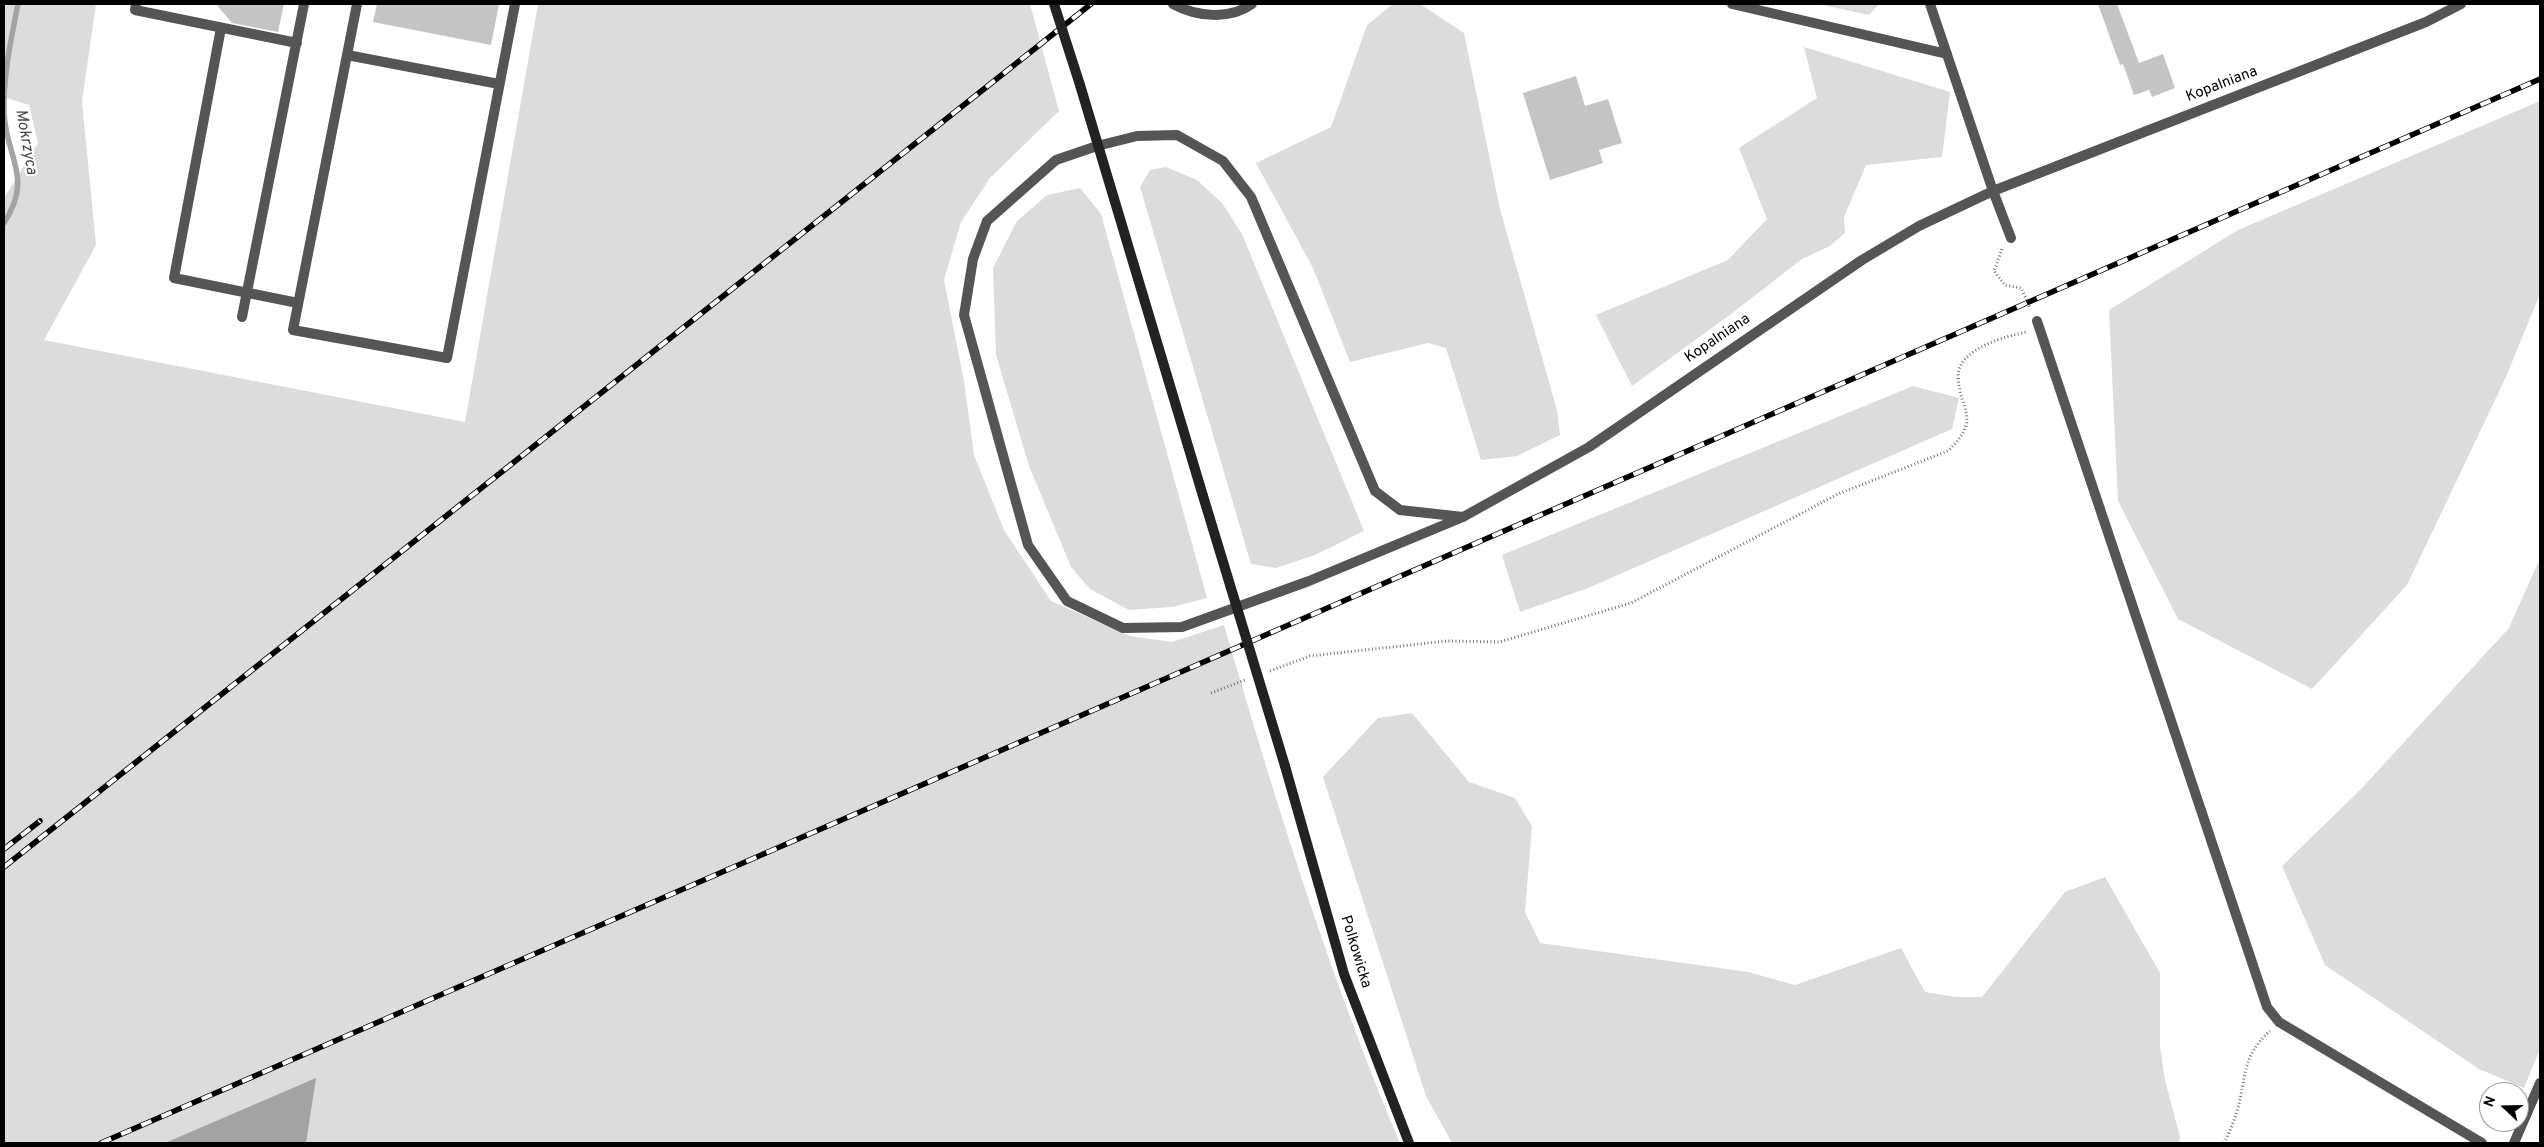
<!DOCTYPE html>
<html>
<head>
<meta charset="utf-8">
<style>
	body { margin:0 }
	#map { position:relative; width:2544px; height:1147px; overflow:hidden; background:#fff; font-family:Overpass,sans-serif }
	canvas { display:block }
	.frame { position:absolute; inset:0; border:5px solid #000; pointer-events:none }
	.north { position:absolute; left:2479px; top:1082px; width:50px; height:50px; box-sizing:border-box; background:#fff; border:1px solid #999; border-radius:50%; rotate:291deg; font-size:14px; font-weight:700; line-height:20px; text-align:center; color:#000 }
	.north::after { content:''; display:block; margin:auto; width:18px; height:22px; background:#000; clip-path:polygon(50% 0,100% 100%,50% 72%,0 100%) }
</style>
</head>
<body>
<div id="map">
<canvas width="2544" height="1147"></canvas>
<div class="frame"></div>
<div class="north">N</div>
</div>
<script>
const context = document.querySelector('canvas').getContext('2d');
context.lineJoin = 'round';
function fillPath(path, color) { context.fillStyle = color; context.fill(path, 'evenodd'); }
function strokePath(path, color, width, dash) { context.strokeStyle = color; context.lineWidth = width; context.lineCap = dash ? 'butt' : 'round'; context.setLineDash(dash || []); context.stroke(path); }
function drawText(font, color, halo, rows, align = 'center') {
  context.font = font + ' Overpass,sans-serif'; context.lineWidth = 4; context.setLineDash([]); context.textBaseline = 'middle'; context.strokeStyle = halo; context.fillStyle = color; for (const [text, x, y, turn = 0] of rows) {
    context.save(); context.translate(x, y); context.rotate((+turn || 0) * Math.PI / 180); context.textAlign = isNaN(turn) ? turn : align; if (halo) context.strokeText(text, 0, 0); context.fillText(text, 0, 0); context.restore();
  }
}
const green = new Path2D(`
	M4 4H96L82 101 96 245 44 340 465 422 538 4H1030L1059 111 990 178 961 222 944 280 964 381 974 455 1004 530 1051 601 1130 636 1172 642 1224 625C1275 800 1329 975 1400 1143H4V198L38 143 29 105 4 97Z
	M1393 4H1420L1464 33 1500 209 1557 410 1560 435 1517 456 1481 460 1446 348 1428 343 1350 362 1313 268 1256 163 1331 127 1367 25Z
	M1818 4H1879L1869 15Z
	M1804 47 1950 92 1942 157 1866 165 1844 217 1845 233 1830 246 1802 259 1731 314 1632 386 1596 315 1728 260 1767 219 1739 148 1817 98Z
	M2540 101V294L2505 379 2407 585 2312 689 2178 619 2118 501 2109 310 2238 230Z
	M1166 167 1197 180 1222 203 1242 234 1364 531 1315 555 1276 568 1251 564 1140 187 1150 170Z
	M1080 188 1101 214 1207 598 1172 607 1129 610 1090 589 1071 567 1029 466 996 355 993 268 1017 221 1047 195Z
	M1913 386 1959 398 1952 429 1588 588 1520 612 1502 555Z
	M2540 558V1049L2524 1088 2479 1069 2325 965 2282 866 2362 788 2509 628Z
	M1412 713 1469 782 1515 798 1532 826 1525 912 1540 943 1748 972 1795 985 1901 948 1925 992 1956 997H1982L2065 892 2105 877 2160 973V1047L2165 1080 2180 1137 2179 1143H1452L1426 1096 1323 777 1378 718Z`);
const water = new Path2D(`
	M316 1078 306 1143H165Z`);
const stream = new Path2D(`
	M4 223C34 177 6 158 4 113 3 76 11 40 18 4`);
const building = new Path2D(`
	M216 4H284L278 32 232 23Z
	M377 4H499L491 45 373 22Z
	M2098 4H2117L2139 63 2163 54 2175 88 2152 97 2149 90 2134 95 2123 64 2120 65Z
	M1576 76 1585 106 1608 99 1622 143 1599 150 1603 163 1550 180 1523 93Z`);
const path = new Path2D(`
	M2002 249 1994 271 2005 285 2021 288 2031 309
	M1270 671 1310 656 1447 641 1499 642 1631 603 1838 494 1948 451C1982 418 1960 412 1958 377 1957 349 2006 336 2027 332
	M1211 693 1245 680
	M2224 1143C2229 1133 2234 1122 2237 1111 2247 1077 2241 1057 2270 1031`);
const service = new Path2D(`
	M136 4 135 10 297 43
	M357 4 293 330 447 358 515 4
	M221 28 174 278 298 303
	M347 55 499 84
	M1993 191 2011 238
	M242 317 304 4
	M2037 321 2267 1007 2279 1022 2482 1143
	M2514 1143 2540 1083`);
const minor = new Path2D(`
	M1173 4C1197 17 1230 20 1252 4
	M1732 4 1947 54
	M1930 4 1993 191
	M1463 517 1400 510 1375 491 1251 197 1223 161 1177 135 1137 136 1097 146 1056 160 987 221 973 259 964 315 1028 545 1067 601 1123 628 1182 627 1309 581 1463 517 1589 447 1862 260 1919 226 1993 191 2426 22 2461 4`);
const secondary = new Path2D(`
	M1080 85 1203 496
	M1285 766 1344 974 1409 1143`);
const rail = new Path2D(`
	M4 849 40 821
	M4 867 1091 4
	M101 1143 2540 79`);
const secondaryBridge = new Path2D(`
	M1054 4 1080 85
	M1203 496 1285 766`);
const streetNames = [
	["Kopalniana",2222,85,-21],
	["Kopalniana",1718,339,-34],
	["Polkowicka",1355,952,73]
];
const waterNames = [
	["Mokrzyca",25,142,80]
];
fillPath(green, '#dcdcdc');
fillPath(water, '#a3a3a3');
strokePath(stream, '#a3a3a3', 5.5);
fillPath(building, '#c4c4c4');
strokePath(path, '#777', 3, [1, 2.5]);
strokePath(service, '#555', 10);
strokePath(minor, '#555', 10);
strokePath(secondary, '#222', 10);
strokePath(rail, '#000', 5.5);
strokePath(rail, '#fff', 4, [11]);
strokePath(secondaryBridge, '#222', 10);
drawText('15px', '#000', '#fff', streetNames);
drawText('italic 16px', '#444', '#fff', waterNames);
</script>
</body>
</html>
